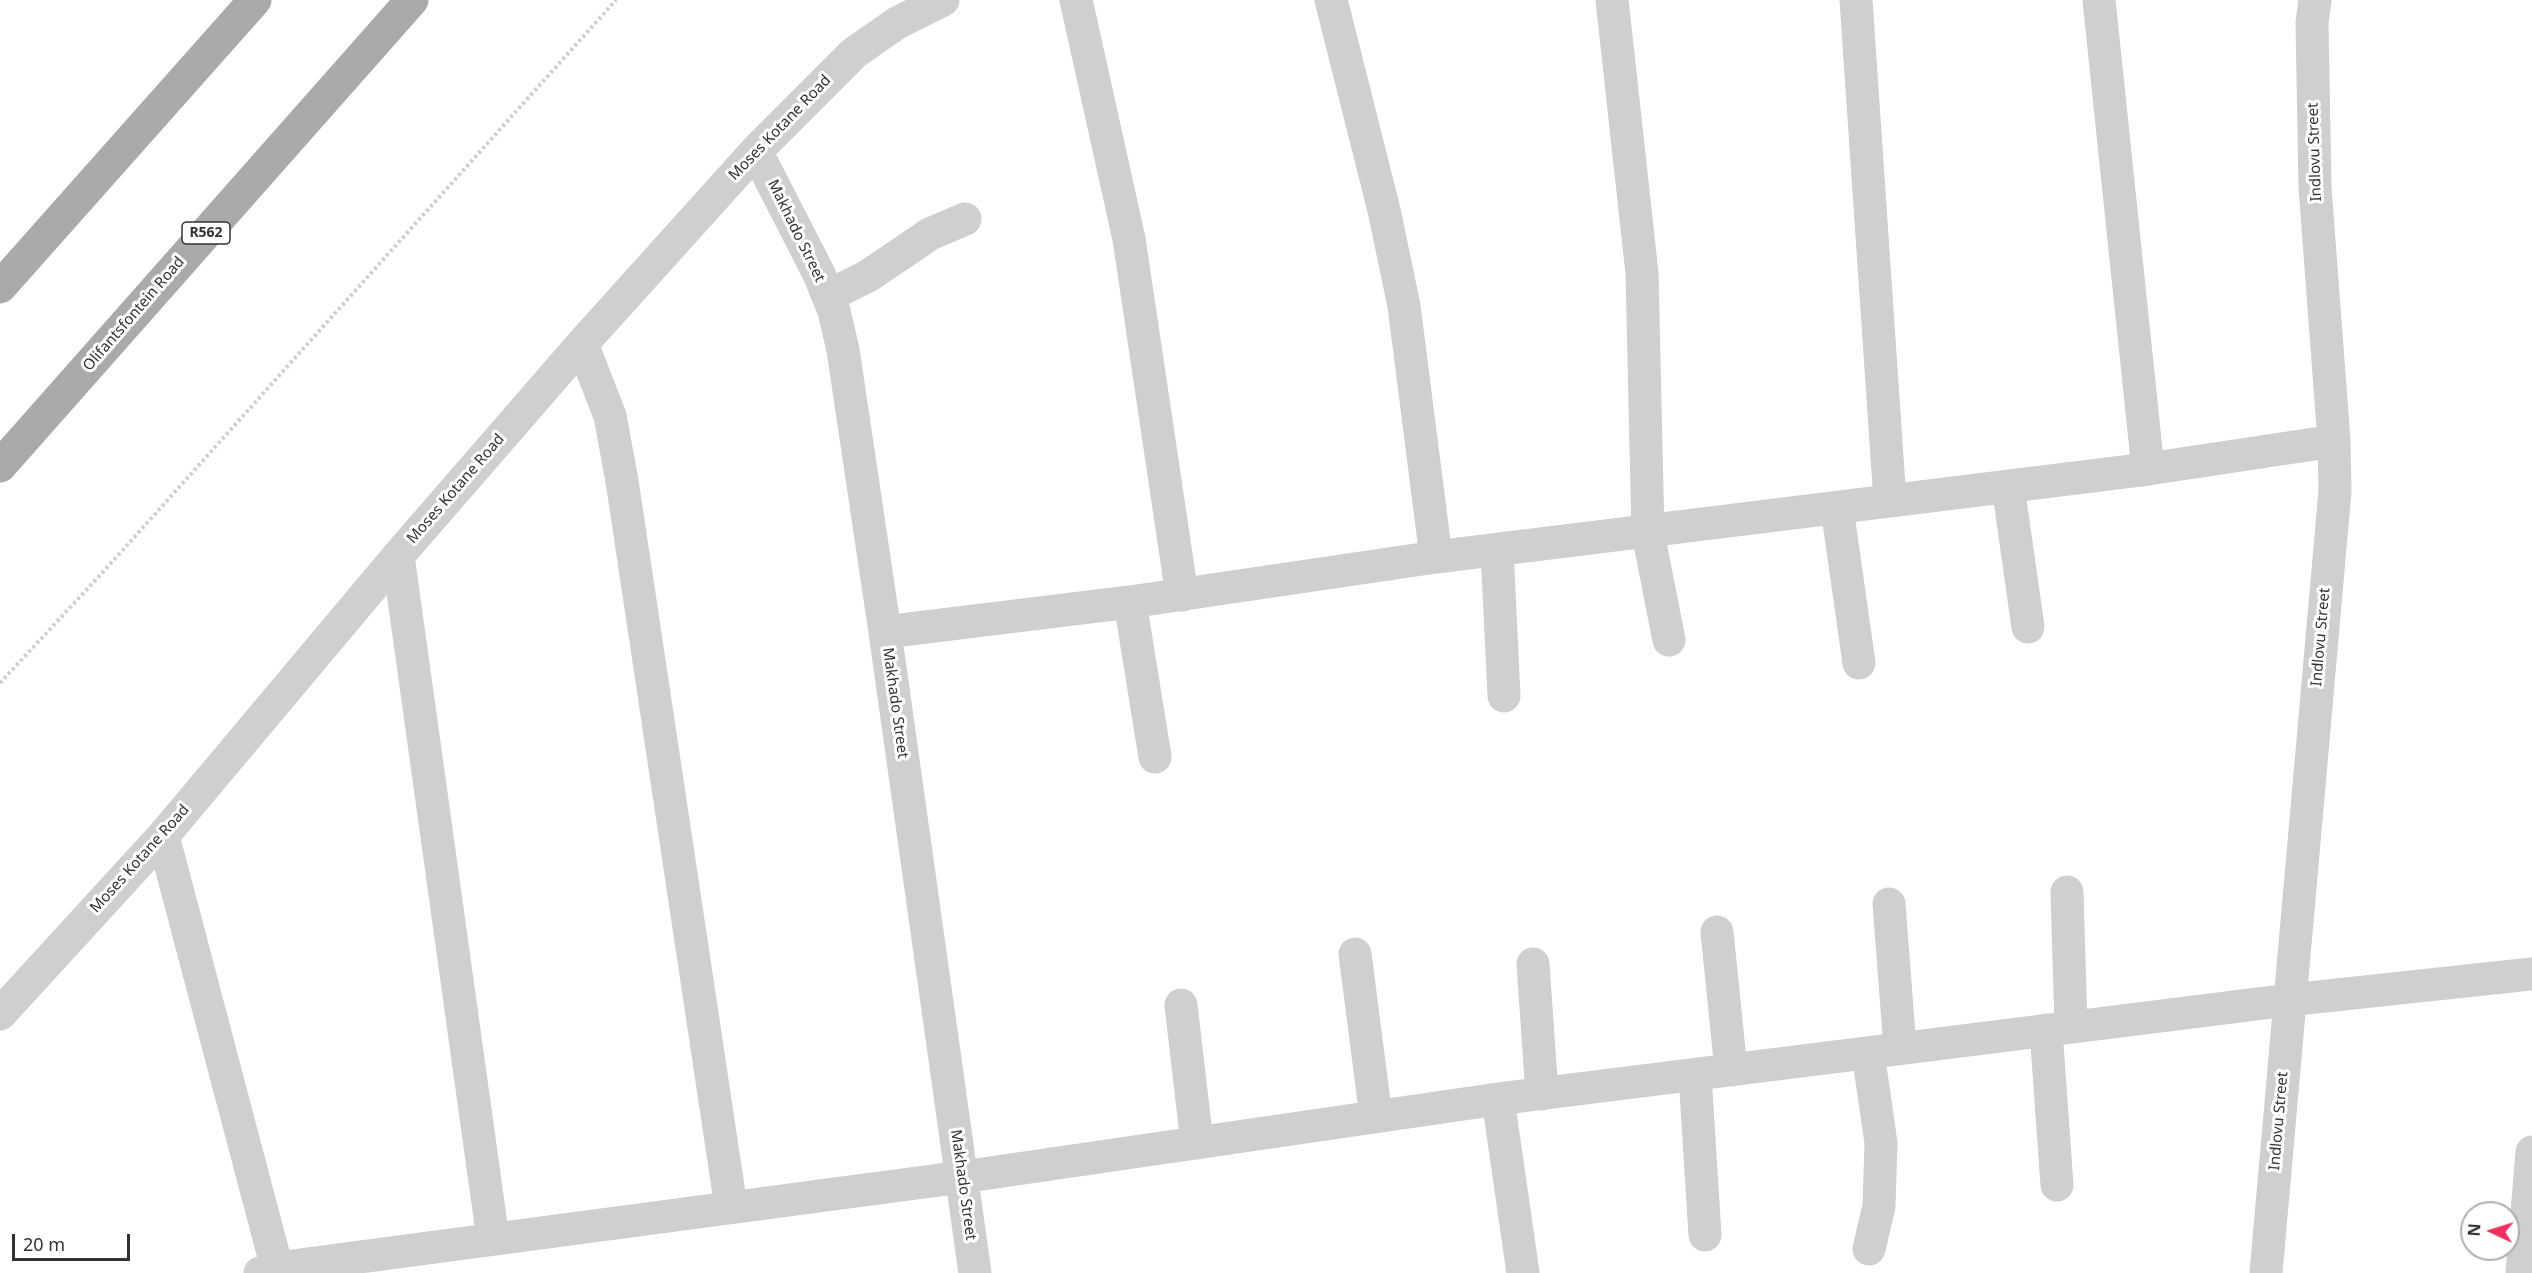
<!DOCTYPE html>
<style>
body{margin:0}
#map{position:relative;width:2532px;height:1273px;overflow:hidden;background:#fff;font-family:"Noto Sans",sans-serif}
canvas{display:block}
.north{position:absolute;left:2460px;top:1201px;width:60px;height:60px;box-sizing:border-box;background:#fff;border:2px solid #adadad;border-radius:50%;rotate:274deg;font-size:16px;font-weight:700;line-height:24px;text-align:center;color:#323232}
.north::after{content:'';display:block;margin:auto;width:21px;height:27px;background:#ed305e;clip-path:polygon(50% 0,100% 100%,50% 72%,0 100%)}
.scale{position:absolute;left:12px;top:1234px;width:118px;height:27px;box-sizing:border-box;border:3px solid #323232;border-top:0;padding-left:8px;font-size:18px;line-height:21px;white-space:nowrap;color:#323232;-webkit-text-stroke:4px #fff;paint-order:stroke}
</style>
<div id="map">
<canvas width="2532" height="1273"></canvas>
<div class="north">N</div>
<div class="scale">20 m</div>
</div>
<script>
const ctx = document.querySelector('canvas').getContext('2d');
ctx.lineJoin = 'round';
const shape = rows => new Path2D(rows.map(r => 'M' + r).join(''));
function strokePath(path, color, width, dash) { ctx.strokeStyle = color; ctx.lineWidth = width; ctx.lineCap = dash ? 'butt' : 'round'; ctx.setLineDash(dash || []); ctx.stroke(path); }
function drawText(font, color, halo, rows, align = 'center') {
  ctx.font = font + ' "Noto Sans",sans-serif'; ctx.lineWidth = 6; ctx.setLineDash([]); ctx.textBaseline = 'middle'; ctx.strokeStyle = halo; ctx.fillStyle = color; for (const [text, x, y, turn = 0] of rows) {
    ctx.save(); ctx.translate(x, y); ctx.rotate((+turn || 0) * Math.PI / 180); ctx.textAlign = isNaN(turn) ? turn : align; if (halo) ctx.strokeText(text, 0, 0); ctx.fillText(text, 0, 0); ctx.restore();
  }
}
strokePath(shape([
 [0,683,103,572,616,0]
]), '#cfcfcf', 4, [3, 3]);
strokePath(shape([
 [1076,0,1129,239,1182,595],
 [1331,0,1384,210,1404,306,1436,557],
 [1612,0,1642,273,1648,533,1669,640],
 [1856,0,1890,501],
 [2099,0,2148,469],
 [756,151,819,274,834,311,843,350,885,632,975,1273],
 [828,296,868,276,930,234,965,219],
 [582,344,610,416,622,481,731,1207],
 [2008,486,2028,627],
 [1837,508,1859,663],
 [1497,550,1504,696],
 [398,556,493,1239],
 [1130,602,1155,757],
 [885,632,1130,602,1436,557,2148,469,2334,441],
 [163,836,277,1268],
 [2067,892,2071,1027],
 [1889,904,1900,1048],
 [1717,932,1731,1070],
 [1355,954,1376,1117],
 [1533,964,1542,1094],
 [1181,1005,1197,1143],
 [0,1014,163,836,398,556,582,344,756,151,854,53,897,23,943,0],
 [2046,1030,2057,1185],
 [1868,1053,1881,1143,1879,1206,1869,1249],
 [1695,1075,1705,1235],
 [1498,1099,1523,1273],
 [260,1273,277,1268,962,1177,1498,1099,2289,1000,2532,974],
 [2266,1273,2335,491,2334,441,2315,187,2312,23,2315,0],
 [2522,1273,2532,1152]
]), '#cfcfcf', 33);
strokePath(shape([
 [0,287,255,0],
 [0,466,412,0]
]), '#aaa', 33);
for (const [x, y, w] of [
 [206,233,48]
]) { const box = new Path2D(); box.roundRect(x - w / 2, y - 11, w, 22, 4.5); ctx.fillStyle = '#fff'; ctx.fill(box); strokePath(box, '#323232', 1.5); }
drawText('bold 14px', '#323232', null, [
 ["R562",206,233]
]);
drawText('15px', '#323232', '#fff', [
 ["Moses Kotane Road",780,128,-46],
 ["Indlovu Street",2315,152,-92],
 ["Makhado Street",796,231,64],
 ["Olifantsfontein Road",134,314,-49],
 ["Moses Kotane Road",456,489,-49],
 ["Indlovu Street",2321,637,-85],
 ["Makhado Street",895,703,82],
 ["Moses Kotane Road",140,859,-48],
 ["Indlovu Street",2279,1121,-85],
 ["Makhado Street",963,1185,82]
]);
</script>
